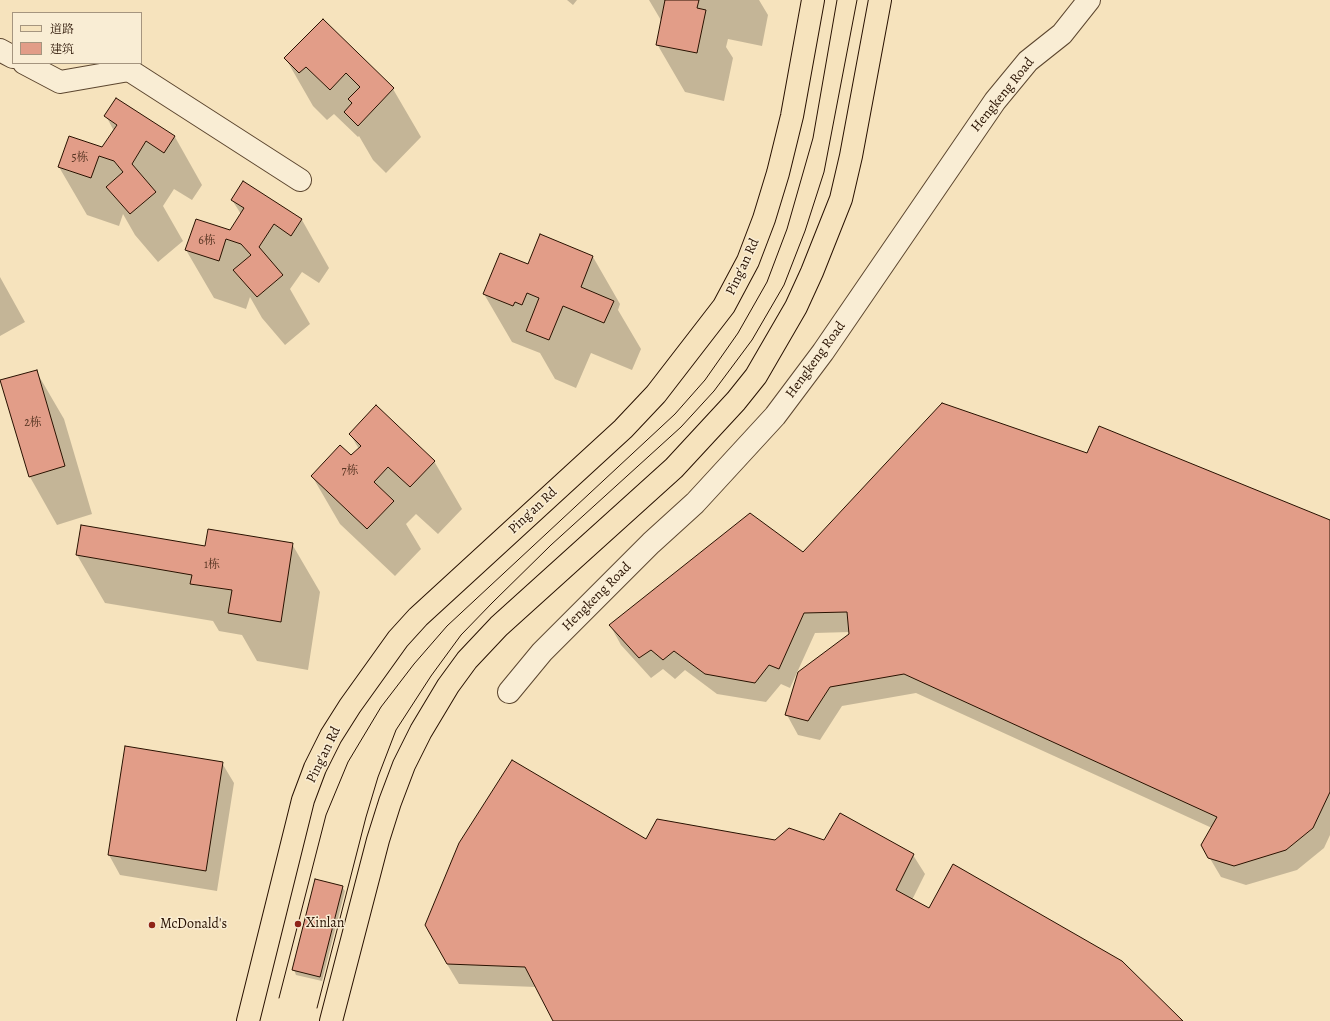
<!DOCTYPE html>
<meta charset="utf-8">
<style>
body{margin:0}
#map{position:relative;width:1330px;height:1021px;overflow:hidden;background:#f6e3bd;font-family:Alegreya,"Noto Serif SC",serif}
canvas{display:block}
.legend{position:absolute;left:12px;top:12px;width:130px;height:52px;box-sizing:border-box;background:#f9edd4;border:1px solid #a5957f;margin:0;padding:5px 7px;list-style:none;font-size:12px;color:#281100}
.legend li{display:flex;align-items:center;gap:8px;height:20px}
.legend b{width:20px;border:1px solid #a5957f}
</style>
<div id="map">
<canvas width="1330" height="1021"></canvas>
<ul class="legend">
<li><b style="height:5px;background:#f6e3bd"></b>道路</li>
<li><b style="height:11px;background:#e29d88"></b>建筑</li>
</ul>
</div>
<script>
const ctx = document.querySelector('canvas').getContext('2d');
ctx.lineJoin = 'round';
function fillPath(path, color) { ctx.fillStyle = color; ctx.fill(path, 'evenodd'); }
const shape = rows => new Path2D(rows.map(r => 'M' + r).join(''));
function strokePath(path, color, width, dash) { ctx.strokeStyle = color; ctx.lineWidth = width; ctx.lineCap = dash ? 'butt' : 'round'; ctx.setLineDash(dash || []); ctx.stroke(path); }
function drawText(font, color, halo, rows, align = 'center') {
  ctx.font = font + ' Alegreya,"Noto Serif SC",serif'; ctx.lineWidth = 3; ctx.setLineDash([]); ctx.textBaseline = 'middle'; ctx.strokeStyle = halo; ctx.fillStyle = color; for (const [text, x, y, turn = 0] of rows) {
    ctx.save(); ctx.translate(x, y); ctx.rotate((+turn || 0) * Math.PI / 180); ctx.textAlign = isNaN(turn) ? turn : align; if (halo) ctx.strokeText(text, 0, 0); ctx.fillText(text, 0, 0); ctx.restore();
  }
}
fillPath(shape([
 [567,0,577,0,573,5],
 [649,0,759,0,768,15,762,46,728,39,726,47,733,58,724,101,685,92,657,44,662,22],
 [323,21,393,89,421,137,386,173,373,160,359,136,358,137,334,114,327,120,313,106,286,59],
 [117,99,175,137,202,185,192,200,174,189,163,206,183,241,158,262,135,235,123,214,119,226,87,215,59,167,103,148,114,131,106,116],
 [243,182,302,220,329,268,319,283,302,272,290,289,310,324,285,345,262,318,250,297,246,309,214,298,186,250,230,231,241,214,232,200],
 [593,257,620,304,618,310,641,349,632,370,591,353,576,388,555,379,540,353,512,342,484,294,528,266],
 [0,277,25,322,0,336],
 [36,371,64,419,92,514,57,525,30,477],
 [350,434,434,461,462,509,438,534,416,514,406,524,421,549,395,576,340,524,312,476,351,457,359,449],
 [1088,454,1330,521,1330,835,1324,848,1297,870,1246,885,1221,877,1202,845,1212,828,916,693,842,706,820,740,798,735,787,715,850,635,850,632,815,633,790,688,781,684,766,702,717,694,685,670,675,679,663,669,651,678,621,645,610,625,804,553],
 [82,526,206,547,292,544,320,592,308,670,257,661,242,635,219,631,213,621,105,603,77,555],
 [126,747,222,763,234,783,217,891,120,875,109,855],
 [646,840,825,841,913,855,925,874,912,900,929,910,1182,1021,554,1021,536,987,459,984,447,964],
 [342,887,345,891,322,981,296,975,294,970]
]), '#0003');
const building = shape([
 [665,0,699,0,697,8,706,10,697,53,656,45,665,0],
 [323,19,394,88,358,126,344,112,352,103,348,99,360,87,346,73,330,90,306,67,299,73,284,58,323,19],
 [116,98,175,136,164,153,146,141,132,164,156,192,130,214,106,187,123,172,114,161,99,156,91,178,58,167,69,136,102,147,117,125,104,116,116,98],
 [243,181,302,219,291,236,274,224,259,247,283,275,257,297,233,270,251,255,241,244,226,239,219,261,185,250,196,219,230,230,244,208,231,200,243,181],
 [540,234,593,256,581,287,614,301,604,323,563,306,549,340,526,331,539,298,527,293,522,305,515,302,513,306,483,294,500,253,528,264,540,234],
 [37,370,65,466,29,477,0,380,37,370],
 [942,403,1087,453,1099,426,1330,520,1330,792,1313,828,1286,850,1234,866,1208,858,1201,845,1217,817,904,674,830,687,808,721,785,715,798,672,849,634,847,612,804,613,779,669,769,665,755,683,705,674,674,651,663,660,651,650,639,658,609,625,750,513,803,552,942,403],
 [376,405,435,461,410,487,388,467,374,482,394,501,367,529,311,476,340,445,351,455,361,446,349,434,376,405],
 [81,525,205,546,208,529,293,543,281,622,228,613,232,590,190,584,192,575,76,555,81,525],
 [125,746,223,762,206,871,108,855,125,746],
 [512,760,646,839,657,819,775,840,789,828,824,840,840,813,914,854,896,890,929,908,953,864,1122,961,1183,1021,553,1021,525,967,447,964,425,925,459,843,512,760],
 [315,879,343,886,320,977,292,970,315,879]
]);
fillPath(building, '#e29d88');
strokePath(building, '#281100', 1);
const minor = shape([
 [0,50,13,57],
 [24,63,60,82,129,70,300,180],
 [509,692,542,652,651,543,695,503,775,416,823,352,995,101,1028,61,1062,34,1089,0]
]);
const major = shape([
 [248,1021,303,800,315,768,331,736,350,706,398,639,418,617,623,429,656,394,724,306,748,261,764,219,778,173,792,116,813,0],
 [331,1021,378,840,390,802,404,765,421,731,448,686,467,660,499,626,674,468,736,401,756,376,796,307,812,272,841,199,851,156,880,0]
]);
strokePath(minor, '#5c462f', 24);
strokePath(major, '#281100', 24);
strokePath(minor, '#f9edd4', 22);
strokePath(major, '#f6e3bd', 22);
strokePath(shape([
 [279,998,326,815,348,762,381,707,414,664,447,626,675,414,705,380,738,333,767,282,787,229,813,138,837,0],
 [317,1008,366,817,378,777,396,730,431,676,461,635,492,603,551,545,681,427,714,391,752,340,784,285,805,231,824,172,857,0]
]), '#281100', 1);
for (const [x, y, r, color] of [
 [298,924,4,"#8f2418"],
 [152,925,4,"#8f2418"]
]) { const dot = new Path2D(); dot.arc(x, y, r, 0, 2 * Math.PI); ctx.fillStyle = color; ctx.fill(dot); strokePath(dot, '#f9edd4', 1.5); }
drawText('12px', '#563422', null, [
 ["5栋",80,158],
 ["6栋",207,241],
 ["2栋",33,423],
 ["7栋",350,471],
 ["1栋",212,565]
]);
drawText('14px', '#281100', '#f9edd4', [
 ["Hengkeng Road",1003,95,-51],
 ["Ping'an Rd",743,267,-65],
 ["Hengkeng Road",816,360,-54],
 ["Ping'an Rd",533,511,-43],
 ["Hengkeng Road",597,597,-45],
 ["Ping'an Rd",324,755,-64]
]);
drawText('14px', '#281100', '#f9edd4', [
 ["Xinlan",306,924],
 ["McDonald's",160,925]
], 'left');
</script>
